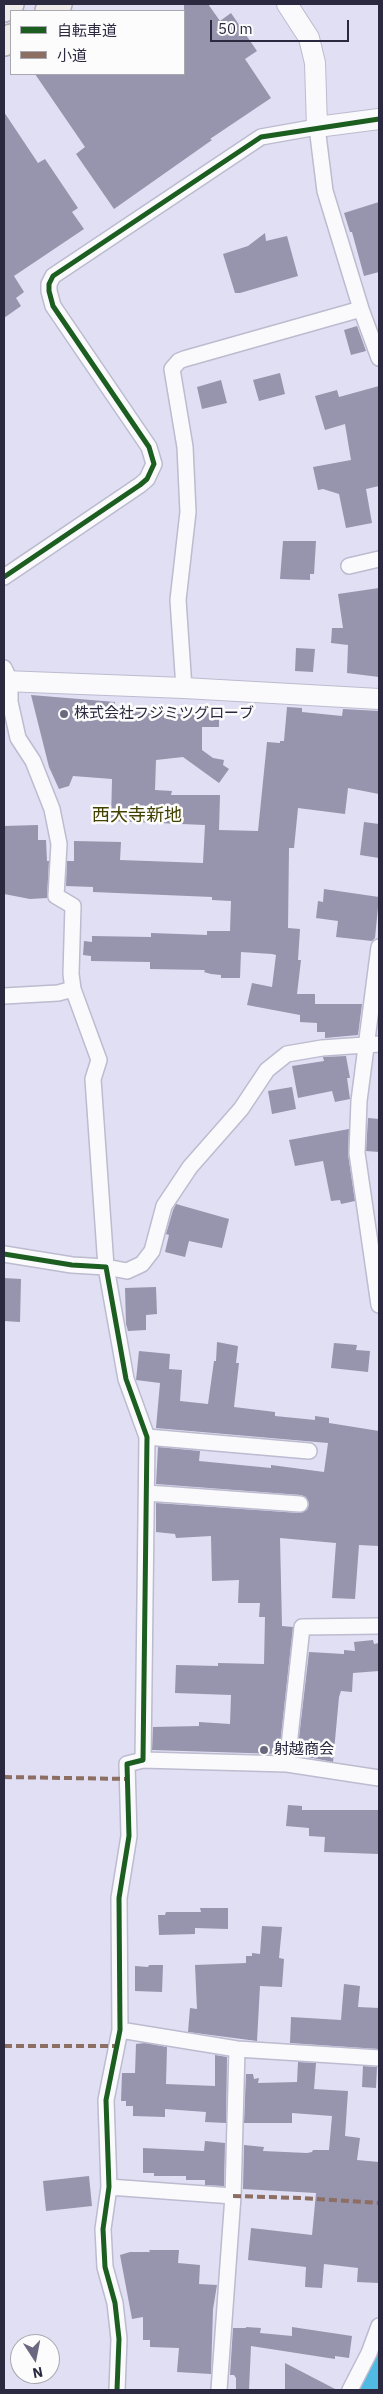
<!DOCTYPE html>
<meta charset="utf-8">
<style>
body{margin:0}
#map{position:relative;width:383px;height:2394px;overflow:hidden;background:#e0dff3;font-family:"IBM Plex Sans","Noto Sans JP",sans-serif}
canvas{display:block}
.frame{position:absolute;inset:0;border:5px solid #2b2940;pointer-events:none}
.legend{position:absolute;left:10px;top:10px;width:175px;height:65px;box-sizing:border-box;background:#fcfcfc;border:1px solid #a8a8b1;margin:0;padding:6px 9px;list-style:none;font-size:15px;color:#2b2940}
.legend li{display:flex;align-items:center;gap:10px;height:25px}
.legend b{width:25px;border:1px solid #a8a8b1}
.north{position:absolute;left:10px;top:2334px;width:50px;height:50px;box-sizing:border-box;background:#fcfcfc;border:1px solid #a8a8b1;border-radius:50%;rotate:169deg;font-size:14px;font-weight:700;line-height:20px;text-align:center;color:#2b2940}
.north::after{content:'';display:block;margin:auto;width:18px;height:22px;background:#6a697f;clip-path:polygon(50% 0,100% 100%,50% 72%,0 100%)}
.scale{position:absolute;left:210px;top:20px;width:139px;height:22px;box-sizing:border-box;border:2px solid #2b2940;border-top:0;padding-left:6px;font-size:15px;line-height:18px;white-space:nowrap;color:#2b2940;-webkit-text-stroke:4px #fcfcfc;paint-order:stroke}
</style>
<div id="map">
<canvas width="383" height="2394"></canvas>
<div class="frame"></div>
<ul class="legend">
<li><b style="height:6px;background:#1b5e20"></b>自転車道</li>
<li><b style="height:6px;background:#8d6e63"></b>小道</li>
</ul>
<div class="north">N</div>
<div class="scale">50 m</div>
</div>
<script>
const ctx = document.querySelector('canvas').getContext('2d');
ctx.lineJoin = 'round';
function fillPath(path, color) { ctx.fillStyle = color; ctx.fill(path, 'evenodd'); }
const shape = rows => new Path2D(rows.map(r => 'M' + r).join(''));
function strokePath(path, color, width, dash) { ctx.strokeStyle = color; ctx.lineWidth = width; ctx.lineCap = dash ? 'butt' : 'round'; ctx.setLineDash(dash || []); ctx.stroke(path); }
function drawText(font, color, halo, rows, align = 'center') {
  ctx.font = font + ' "IBM Plex Sans","Noto Sans JP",sans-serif'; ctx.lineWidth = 5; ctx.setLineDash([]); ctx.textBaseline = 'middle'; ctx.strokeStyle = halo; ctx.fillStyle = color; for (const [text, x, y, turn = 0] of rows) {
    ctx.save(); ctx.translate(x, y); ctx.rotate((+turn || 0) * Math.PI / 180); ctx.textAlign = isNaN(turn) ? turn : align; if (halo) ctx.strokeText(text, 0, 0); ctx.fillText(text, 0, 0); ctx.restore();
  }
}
fillPath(shape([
 [379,2348,379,2390,357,2390,362,2383]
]), '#50bae2');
fillPath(shape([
 [184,4,208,4,220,21,231,13,257,51,245,59,271,98,210,139,212,140,114,209,76,154,85,147,35,74,184,74],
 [4,112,38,163,45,159,78,208,72,212,84,229,14,276,24,292,16,298,21,306,4,318],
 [379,202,379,272,364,276,352,232,350,232,344,213],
 [265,233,266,241,287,236,298,276,240,293,235,293,223,254,248,246],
 [357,326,366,351,351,355,344,330],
 [280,373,285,394,259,401,253,380],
 [221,380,227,403,202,409,197,387],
 [379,386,379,486,366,489,372,523,346,528,339,494,323,489,318,490,313,467,351,460,345,424,325,430,315,396,337,390,339,397],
 [283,541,316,541,314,574,310,574,310,580,280,579],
 [379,588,379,677,347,673,348,645,331,643,332,628,343,628,338,594],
 [296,648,315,649,313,672,295,671],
 [31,695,115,702,114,710,178,714,219,713,219,727,202,727,202,750,213,758,224,760,223,765,229,769,219,783,183,757,156,760,155,790,172,791,171,795,220,795,219,830,258,831,267,742,280,743,280,741,284,741,287,707,302,708,302,712,342,716,343,709,379,711,379,794,348,788,345,814,298,808,294,848,289,848,288,928,300,929,298,960,301,960,297,994,315,994,315,1004,362,1004,358,1035,325,1038,325,1032,317,1032,317,1023,300,1022,300,1015,247,1005,252,983,272,987,276,955,272,954,241,952,240,978,221,978,221,975,211,974,204,972,205,970,150,969,150,962,91,961,91,956,83,955,84,941,92,942,92,936,151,937,151,933,207,935,207,931,230,931,231,901,212,900,212,897,93,892,93,887,66,886,67,861,74,861,74,841,121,842,120,860,203,863,205,825,111,821,112,779,73,776,69,786,59,789,49,767],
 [364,822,379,824,379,858,360,855],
 [38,825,38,840,46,840,47,861,49,861,47,898,30,899,4,894,4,826],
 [324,889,379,897,375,938,372,941,336,937,338,921,316,918,318,901,323,902],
 [346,1056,350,1078,347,1078,350,1099,335,1102,332,1091,298,1098,292,1066,324,1061,323,1057],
 [292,1087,296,1109,272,1114,268,1091],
 [368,1118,379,1119,379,1152,366,1151],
 [349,1129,348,1154,355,1201,341,1204,340,1200,331,1201,323,1161,295,1166,289,1140],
 [176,1204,229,1219,222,1248,189,1241,185,1257,165,1252,169,1235,166,1234,173,1210],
 [4,1278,21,1279,20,1322,4,1321],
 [156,1287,157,1314,146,1315,146,1330,128,1331,126,1324,125,1288],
 [217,1342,238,1346,236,1363,239,1363,234,1407,275,1412,275,1416,315,1420,315,1416,329,1418,329,1423,379,1431,379,1546,359,1545,355,1599,332,1598,336,1543,280,1538,282,1626,293,1627,279,1754,152,1750,153,1727,199,1726,199,1722,230,1724,231,1695,175,1693,176,1665,218,1666,218,1663,264,1664,265,1617,259,1617,260,1603,238,1603,239,1580,212,1581,211,1536,176,1538,175,1534,156,1532,156,1503,299,1513,307,1510,309,1504,306,1497,301,1495,156,1484,158,1447,200,1451,199,1461,271,1468,271,1465,324,1472,328,1443,156,1428,160,1383,136,1380,139,1351,170,1354,169,1369,182,1370,180,1401,208,1404,214,1361,216,1361],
 [334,1343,357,1345,356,1350,370,1351,368,1372,331,1368],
 [373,1640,374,1644,379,1643,379,1671,353,1673,352,1692,341,1691,339,1697,333,1762,297,1755,309,1652,344,1654,344,1650,355,1651,354,1642],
 [288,1805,302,1806,302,1810,379,1810,379,1854,324,1852,325,1837,309,1836,309,1828,286,1826],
 [200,1908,228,1908,228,1929,195,1928,195,1934,159,1935,158,1915,165,1915,166,1912,201,1912],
 [262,1926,282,1927,279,1958,284,1959,282,1987,260,1986,257,2041,188,2032,190,2008,197,2009,195,1965,246,1963,246,1956,252,1956,252,1953,260,1954],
 [149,1965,163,1965,162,1992,135,1991,135,1966,148,1967],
 [344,1984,360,1986,358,2007,379,2008,378,2049,290,2043,291,2017,341,2020],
 [145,2043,167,2047,166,2084,215,2086,215,2055,227,2057,226,2123,205,2122,206,2112,165,2109,165,2117,133,2116,133,2106,126,2106,126,2101,121,2101,122,2073,135,2073,136,2044],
 [298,2062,316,2063,314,2089,348,2091,345,2136,360,2138,357,2160,379,2162,379,2283,357,2282,358,2268,324,2264,322,2288,305,2287,306,2267,248,2260,251,2228,312,2235,316,2193,243,2189,244,2145,264,2147,263,2151,307,2153,312,2152,313,2150,329,2150,332,2116,292,2113,292,2123,244,2123,246,2074,253,2074,254,2079,259,2078,258,2083,297,2082],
 [363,2066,377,2067,376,2088,362,2087],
 [205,2141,225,2143,224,2186,205,2185,205,2180,186,2180,186,2176,154,2176,154,2173,143,2173,143,2148,204,2151],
 [89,2176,92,2206,46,2211,43,2181],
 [149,2250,179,2250,178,2263,200,2265,199,2284,217,2285,213,2309,211,2374,177,2372,179,2348,150,2347,150,2340,143,2340,143,2317,132,2319,120,2255,130,2252,150,2252],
 [246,2327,261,2328,260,2333,292,2336,292,2327,352,2336,349,2358,335,2356,335,2359,251,2346,249,2390,236,2390,236,2378,234,2375,230,2375,233,2328,246,2328],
 [285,2363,337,2390,285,2390]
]), '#9794ad');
const minor = shape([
 [349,566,379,559],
 [4,577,140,485,147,479,154,464,149,447,53,306,49,291,49,284,53,276,261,137,317,127,325,191,361,309,379,358],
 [4,668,10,681,10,702,18,738,33,761,52,809,59,844,56,896,73,906,71,974,73,989,58,993,4,996],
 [184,688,178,600,188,512,185,447,172,369,179,361,184,359,361,309],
 [379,947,359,1101,357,1153,379,1305],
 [73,989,99,1060,93,1079,106,1267,127,1271,142,1264,152,1251,164,1206,190,1167,241,1109,267,1070,287,1054,322,1048,379,1044],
 [4,1254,72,1265,106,1267,126,1379,147,1437,143,1760,127,1764,129,1836,119,1898,120,2030,106,2100,109,2187,103,2229,105,2267,115,2303,119,2339,117,2390],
 [147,1437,309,1451],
 [147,1493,300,1504],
 [143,1760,287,1764,379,1778],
 [287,1764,302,1627,379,1626],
 [120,2030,237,2049,379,2058],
 [109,2187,233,2196],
 [219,2390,233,2196,237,2049],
 [350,2390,369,2353,379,2326]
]);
const tertiary = shape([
 [287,4,309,38,315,63,317,127,379,119],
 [4,681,184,688,379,699]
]);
const primary = shape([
 [4,9,11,4],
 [48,11,59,4],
 [4,43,11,37]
]);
strokePath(minor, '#bcbbcf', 18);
strokePath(tertiary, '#bcbbcf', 22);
strokePath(primary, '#b7adb3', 28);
strokePath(minor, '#fafafd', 15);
strokePath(tertiary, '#fafafd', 20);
strokePath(primary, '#efeaea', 25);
strokePath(shape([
 [4,1777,128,1779],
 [4,2046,116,2046],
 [233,2196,301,2198,379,2203]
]), '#8d6e63', 4, [8, 4]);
strokePath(shape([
 [4,577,140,485,147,479,154,464,149,447,53,306,49,291,49,284,53,276,261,137,379,119],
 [4,1254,72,1265,106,1267,126,1379,147,1437,143,1760,127,1764,129,1836,119,1898,120,2030,106,2100,109,2187,103,2229,105,2267,115,2303,119,2339,117,2390]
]), '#1b5e20', 5);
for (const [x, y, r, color] of [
 [64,714,5,"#6a697f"],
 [264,1750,5,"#6a697f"]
]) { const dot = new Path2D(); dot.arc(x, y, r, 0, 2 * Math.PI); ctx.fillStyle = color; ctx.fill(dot); strokePath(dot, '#fcfcfc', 2); }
drawText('15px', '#2b2940', '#fcfcfc', [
 ["株式会社フジミツグローブ",74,714],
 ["射越商会",274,1750]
], 'left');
drawText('18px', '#434100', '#fcfcfc', [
 ["西大寺新地",137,816]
]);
</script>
